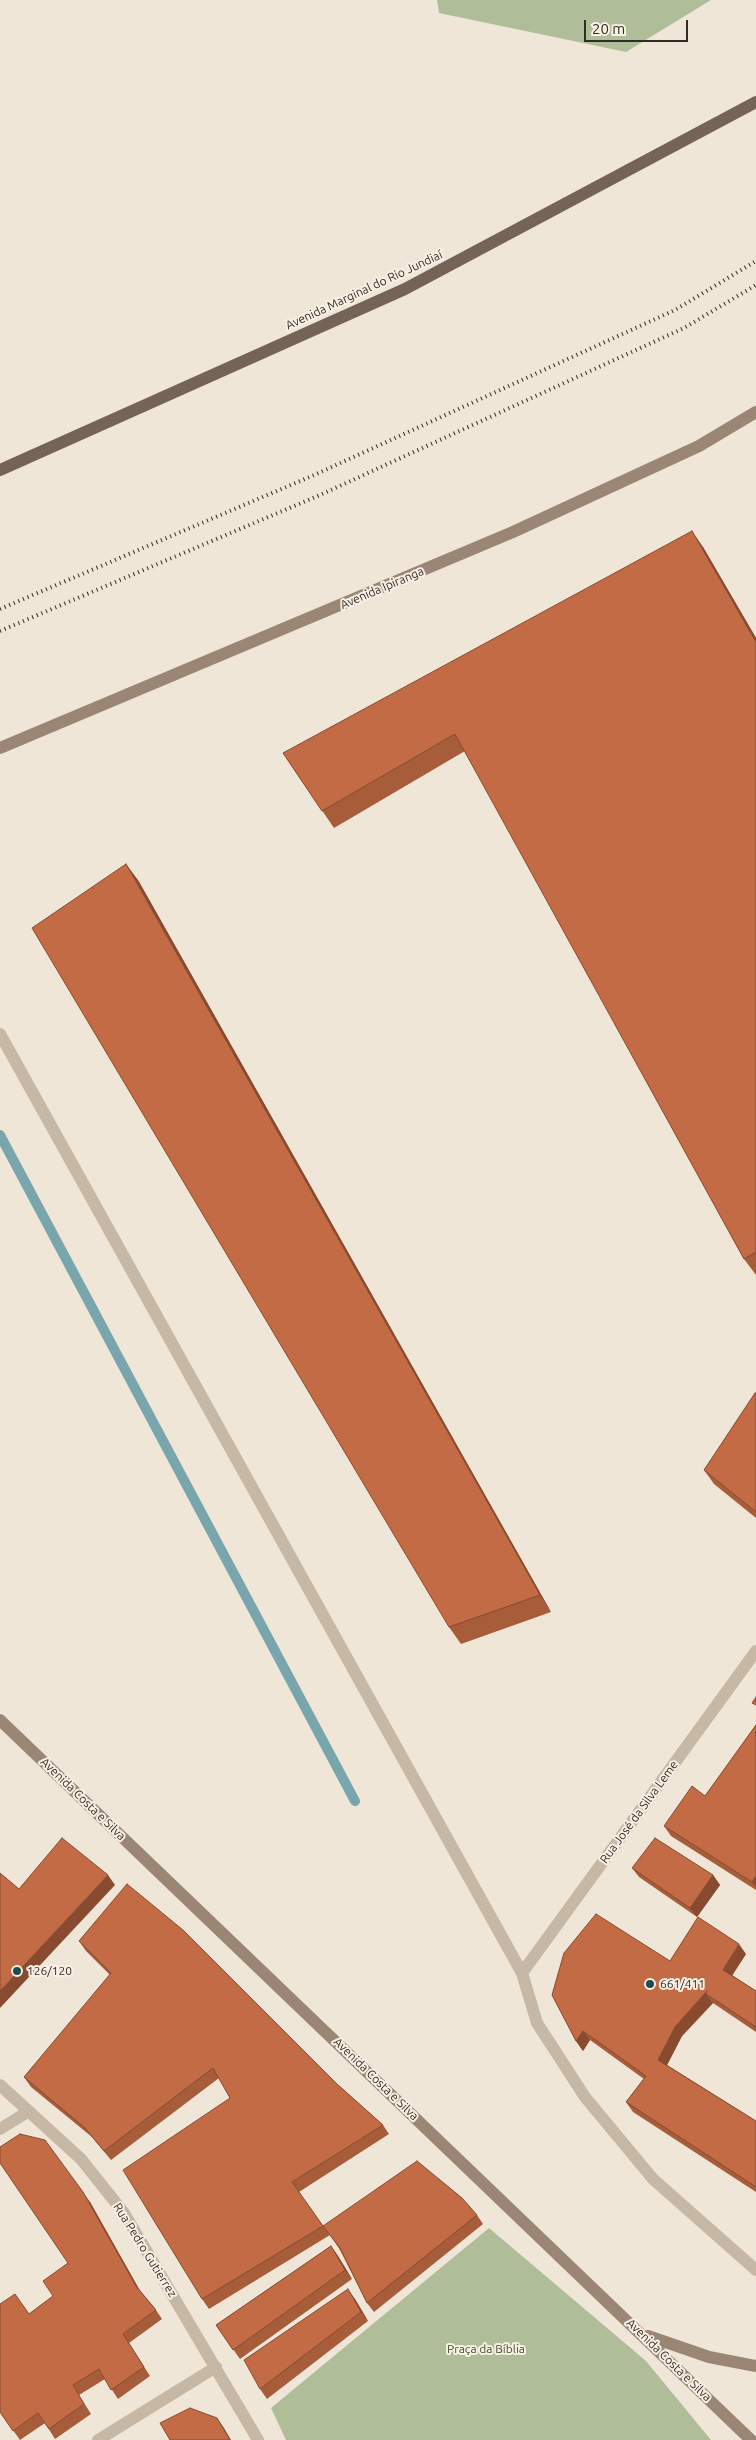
<!DOCTYPE html>
<meta charset="utf-8">
<style>
body{margin:0}
#map{position:relative;width:756px;height:2440px;overflow:hidden;background:#f0e6d8;font-family:Ubuntu,sans-serif}
canvas{display:block}
.scale{position:absolute;left:584px;top:20px;width:104px;height:22px;box-sizing:border-box;border:2px solid #332b26;border-top:0;padding-left:6px;font-size:15px;line-height:18px;white-space:nowrap;color:#332b26;-webkit-text-stroke:4px #f8f0e4;paint-order:stroke}
</style>
<div id="map">
<canvas width="756" height="2440"></canvas>
<div class="scale">20 m</div>
</div>
<script>
const ctx = document.querySelector('canvas').getContext('2d');
ctx.lineJoin = 'round';
function fillPath(path, color) { ctx.fillStyle = color; ctx.fill(path, 'evenodd'); }
const shape = rows => new Path2D(rows.map(r => 'M' + r).join(''));
function strokePath(path, color, width, dash) { ctx.strokeStyle = color; ctx.lineWidth = width; ctx.lineCap = dash ? 'butt' : 'round'; ctx.setLineDash(dash || []); ctx.stroke(path); }
function drawText(font, color, halo, rows, align = 'center') {
  ctx.font = font + ' Ubuntu,sans-serif'; ctx.lineWidth = 4; ctx.setLineDash([]); ctx.textBaseline = 'middle'; ctx.strokeStyle = halo; ctx.fillStyle = color; for (const [text, x, y, turn = 0] of rows) {
    ctx.save(); ctx.translate(x, y); ctx.rotate((+turn || 0) * Math.PI / 180); ctx.textAlign = isNaN(turn) ? turn : align; if (halo) ctx.strokeText(text, 0, 0); ctx.fillText(text, 0, 0); ctx.restore();
  }
}
fillPath(shape([
 [437,0,711,0,626,52,439,13],
 [489,2228,646,2361,711,2440,286,2440,271,2408]
]), '#afbe99');
strokePath(shape([
 [0,1135,355,1801]
]), '#78a6ac', 10);
strokePath(shape([
 [0,1034,522,1973,537,2023,585,2097,653,2179,756,2270],
 [522,1973,756,1651],
 [0,2085,81,2159,124,2213,258,2440],
 [0,2129,29,2111],
 [98,2440,216,2367]
]), '#c7b7a5', 12);
strokePath(shape([
 [0,748,513,532,699,446,756,412],
 [0,1720,751,2440],
 [648,2336,709,2357,756,2366]
]), '#9b8676', 12);
strokePath(shape([
 [0,470,405,289,756,102]
]), '#756357', 12);
strokePath(shape([
 [0,609,312,476,675,310,756,261],
 [0,631,320,495,684,328,756,285]
]), '#332b26', 4, [1, 4]);
fillPath(shape([
 [703,547,756,638,756,1275,744,1259,465,751,334,828,283,753],
 [138,880,551,1612,461,1644,449,1627],
 [756,1393,756,1518,714,1484,704,1470],
 [756,1725,756,1890,671,1836,664,1826,705,1796],
 [632,1868,713,1875,720,1885,697,1917,639,1877],
 [79,1941,337,2084,383,2125,389,2134,299,2192,323,2226,477,2215,483,2224,374,2312,367,2303,340,2250,330,2235,209,2309,202,2299,230,2098,219,2078,111,2160,92,2137,31,2087,24,2077,110,1975,86,1951],
 [746,1954,732,1975,756,1991,756,2032,713,2003,682,2036,667,2065,756,2121,756,2192,633,2112,626,2102,644,2079,590,2040,583,2051,576,2041,552,1995,670,1961],
 [90,2202,140,2291,156,2310,162,2319,129,2343,150,2376,118,2399,105,2379,79,2395,91,2414,55,2439,45,2423,20,2440,0,2412,29,2314,53,2296,68,2263],
 [331,2246,338,2256,352,2279,240,2359,216,2325],
 [355,2299,368,2321,267,2399,260,2389]
]), '#a75c3a');
fillPath(shape([
 [692,531,703,547,756,638,756,642],
 [126,864,138,880,551,1612,540,1595],
 [108,1875,115,1885,0,2008,0,1991],
 [713,1875,720,1885,697,1917,690,1908],
 [756,1876,756,1887,752,1882],
 [739,1944,746,1954,730,1979,723,1970],
 [707,1991,706,1994,713,2003,682,2036,665,2069,658,2060,675,2027],
 [583,2031,590,2040,583,2051,576,2041],
 [83,2192,90,2202,143,2296,136,2286],
 [331,2246,338,2256,352,2279,345,2270],
 [348,2289,355,2299,368,2321,361,2312],
 [217,2418,224,2428,231,2440,230,2440]
]), '#884b30');
const building = shape([
 [692,531,756,642,756,1252,744,1259,455,734,322,811,283,753,692,531],
 [126,864,540,1595,449,1627,32,928,126,864],
 [755,1393,756,1393,756,1512,704,1470,755,1393],
 [756,1697,756,1705,752,1703,756,1697],
 [756,1725,756,1876,752,1882,664,1826,692,1786,705,1796,756,1725],
 [62,1838,108,1875,0,1991,0,1873,19,1889,62,1838],
 [655,1838,713,1875,690,1908,632,1868,655,1838],
 [127,1884,183,1930,337,2084,383,2125,292,2182,323,2226,202,2299,123,2170,230,2098,213,2068,104,2151,85,2128,24,2077,111,1973,79,1941,127,1884],
 [596,1914,670,1961,698,1917,739,1944,723,1970,756,1991,756,2027,706,1994,707,1991,675,2027,658,2060,756,2121,756,2187,626,2102,646,2076,583,2031,576,2041,552,1995,564,1953,596,1914],
 [20,2134,45,2140,83,2192,136,2286,156,2310,123,2334,144,2367,111,2390,99,2369,73,2385,84,2404,49,2429,38,2413,13,2431,0,2412,0,2304,15,2294,29,2314,53,2296,43,2281,68,2263,0,2163,0,2147,20,2134],
 [417,2161,462,2198,477,2215,367,2303,340,2248,323,2226,417,2161],
 [331,2246,345,2270,233,2350,216,2325,331,2246],
 [348,2289,361,2312,260,2389,244,2360,348,2289],
 [190,2408,217,2418,230,2440,170,2440,160,2423,190,2408]
]);
fillPath(building, '#c26b44');
strokePath(building, '#884b30', 1);
for (const [x, y, r, color] of [
 [17,1971,5,"#1d4c53"],
 [650,1984,5,"#1d4c53"]
]) { const dot = new Path2D(); dot.arc(x, y, r, 0, 2 * Math.PI); ctx.fillStyle = color; ctx.fill(dot); strokePath(dot, '#f8f0e4', 2); }
drawText('12px', '#332b26', '#f8f0e4', [
 ["Avenida Marginal do Rio Jundiaí",364,290,-25],
 ["Avenida Ipiranga",382,588,-23],
 ["Avenida Costa e Silva",83,1799,44],
 ["Rua José da Silva Leme",639,1812,-54],
 ["Avenida Costa e Silva",376,2079,44],
 ["Rua Pedro Gutierrez",145,2250,58],
 ["Avenida Costa e Silva",669,2360,44]
]);
drawText('12px', '#332b26', '#f8f0e4', [
 ["126/120",27,1971],
 ["661/411",660,1984]
], 'left');
drawText('12px', '#40512a', '#f8f0e4', [
 ["Praça da Bíblia",486,2349]
]);
</script>
